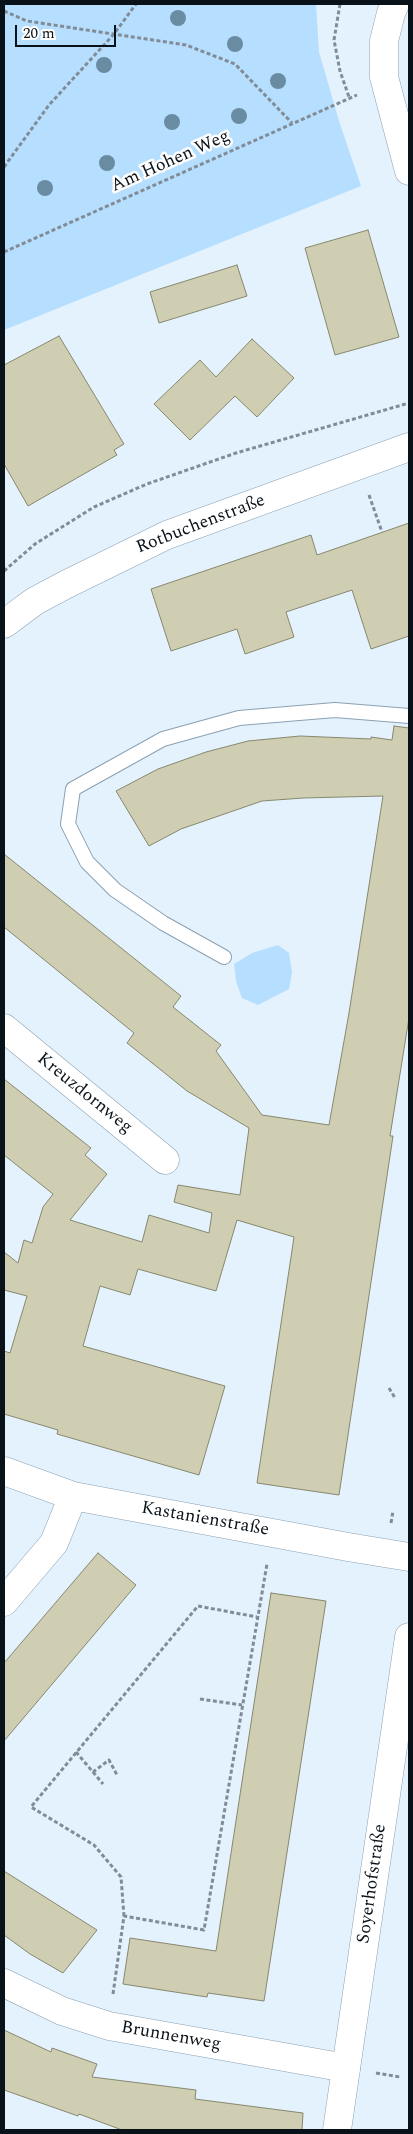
<!DOCTYPE html>
<meta charset="utf-8">
<style>
body{margin:0}
#map{position:relative;width:413px;height:2134px;overflow:hidden;background:#e3f2fd;font-family:Spectral,serif}
canvas{display:block}
.frame{position:absolute;inset:0;border:5px solid #0a1219;pointer-events:none}
.scale{position:absolute;left:15px;top:25px;width:101px;height:22px;box-sizing:border-box;border:2px solid #0a1219;border-top:0;padding-left:6px;font-size:15px;line-height:18px;white-space:nowrap;color:#0a1219;-webkit-text-stroke:4px #fff;paint-order:stroke}
</style>
<div id="map">
<canvas width="413" height="2134"></canvas>
<div class="frame"></div>
<div class="scale">20 m</div>
</div>
<script>
const ctx = document.querySelector('canvas').getContext('2d');
ctx.lineJoin = 'round';
function fillPath(path, color) { ctx.fillStyle = color; ctx.fill(path, 'evenodd'); }
const shape = rows => new Path2D(rows.map(r => 'M' + r).join(''));
function strokePath(path, color, width, dash) { ctx.strokeStyle = color; ctx.lineWidth = width; ctx.lineCap = dash ? 'butt' : 'round'; ctx.setLineDash(dash || []); ctx.stroke(path); }
function drawText(font, color, halo, rows, align = 'center') {
  ctx.font = font + ' Spectral,serif'; ctx.lineWidth = 5; ctx.setLineDash([]); ctx.textBaseline = 'middle'; ctx.strokeStyle = halo; ctx.fillStyle = color; for (const [text, x, y, turn = 0] of rows) {
    ctx.save(); ctx.translate(x, y); ctx.rotate((+turn || 0) * Math.PI / 180); ctx.textAlign = isNaN(turn) ? turn : align; if (halo) ctx.strokeText(text, 0, 0); ctx.fillText(text, 0, 0); ctx.restore();
  }
}
fillPath(shape([
 [4,4,316,4,319,52,339,121,361,186,4,330],
 [278,945,289,953,292,972,289,989,258,1005,242,998,236,981,234,964,252,953]
]), '#b6defe');
const building = shape([
 [368,230,399,337,335,355,305,248,368,230],
 [237,265,247,296,159,323,150,292,237,265],
 [59,336,124,444,114,450,117,455,28,506,4,464,4,365,59,336],
 [252,339,294,378,257,417,235,396,190,440,154,404,200,360,216,377,252,339],
 [409,523,409,636,371,649,352,590,286,612,294,637,245,654,237,629,171,651,151,589,311,535,317,555,409,523],
 [394,726,409,728,409,1018,390,1136,393,1136,339,1495,257,1483,294,1237,237,1220,216,1291,138,1269,130,1295,100,1286,83,1346,225,1386,199,1475,57,1434,58,1430,4,1414,4,1351,10,1353,27,1296,4,1290,4,1252,18,1263,24,1240,32,1243,43,1207,53,1194,4,1155,4,1079,91,1148,85,1155,107,1174,70,1220,142,1242,149,1215,209,1233,212,1213,174,1202,178,1185,240,1195,249,1128,187,1091,156,1066,127,1043,134,1033,4,927,4,854,181,996,173,1007,221,1045,216,1051,262,1115,329,1125,349,1013,383,796,303,798,262,801,181,829,149,846,116,791,158,769,206,752,248,741,300,736,371,739,371,737,392,740,394,726],
 [98,1553,136,1585,4,1741,4,1663,98,1553],
 [271,1593,326,1601,264,2001,208,1993,207,1997,123,1984,130,1938,216,1951,271,1593],
 [4,1871,97,1930,63,1973,30,1954,4,1935,4,1871],
 [4,2030,51,2052,52,2048,97,2064,92,2077,196,2090,195,2099,303,2113,302,2130,122,2130,79,2114,78,2116,4,2090,4,2030]
]);
fillPath(building, '#cfceb3');
strokePath(building, '#87876d', 1);
const lane = shape([
 [224,957,163,923,115,890,87,862,68,824,73,789,163,739,239,718,335,710,409,716]
]);
const street = shape([
 [4,624,35,601,67,584,167,535,409,447],
 [4,1028,165,1160],
 [4,1471,73,1496,348,1547,409,1557],
 [4,1602,54,1543,73,1496],
 [4,1983,62,2011,109,2026,346,2068]
]);
const secondary = shape([
 [395,4,391,13,384,41,384,77,409,171],
 [337,2130,409,1637]
]);
strokePath(lane, '#8ba1b3', 16);
strokePath(street, '#8ba1b3', 29);
strokePath(secondary, '#8ba1b3', 29);
strokePath(shape([
 [340,4,334,40,340,71,349,97],
 [4,11,27,21,186,45,235,64,292,123],
 [4,167,49,105,114,34,136,4],
 [4,252,357,95],
 [369,495,382,532],
 [4,571,35,544,94,507,147,484,236,453,409,403],
 [389,1388,395,1398],
 [391,1523,393,1511],
 [200,1699,242,1705],
 [76,1752,93,1772,109,1760,117,1775],
 [93,1772,103,1784],
 [124,1916,121,1877,94,1845,31,1807,198,1606,257,1617],
 [113,1994,124,1916,204,1930,267,1564],
 [376,2073,400,2077]
]), '#818c96', 3, [4, 2.5]);
strokePath(lane, '#fff', 14);
strokePath(street, '#fff', 28);
strokePath(secondary, '#fff', 28);
ctx.fillStyle = '#6a8ca2';
for (const [x, y] of [
 [178,18],
 [235,44],
 [104,65],
 [278,81],
 [239,116],
 [172,122],
 [107,163],
 [45,188]
]) { ctx.beginPath(); ctx.arc(x, y, 8, 0, 2 * Math.PI); ctx.fill(); }
drawText('18px', '#0a1219', '#fff', [
 ["Am Hohen Weg",171,162,-24],
 ["Rotbuchenstraße",201,525,-21],
 ["Kreuzdornweg",84,1094,39],
 ["Kastanienstraße",205,1520,10],
 ["Soyerhofstraße",373,1884,-82],
 ["Brunnenweg",171,2037,10]
]);
</script>
